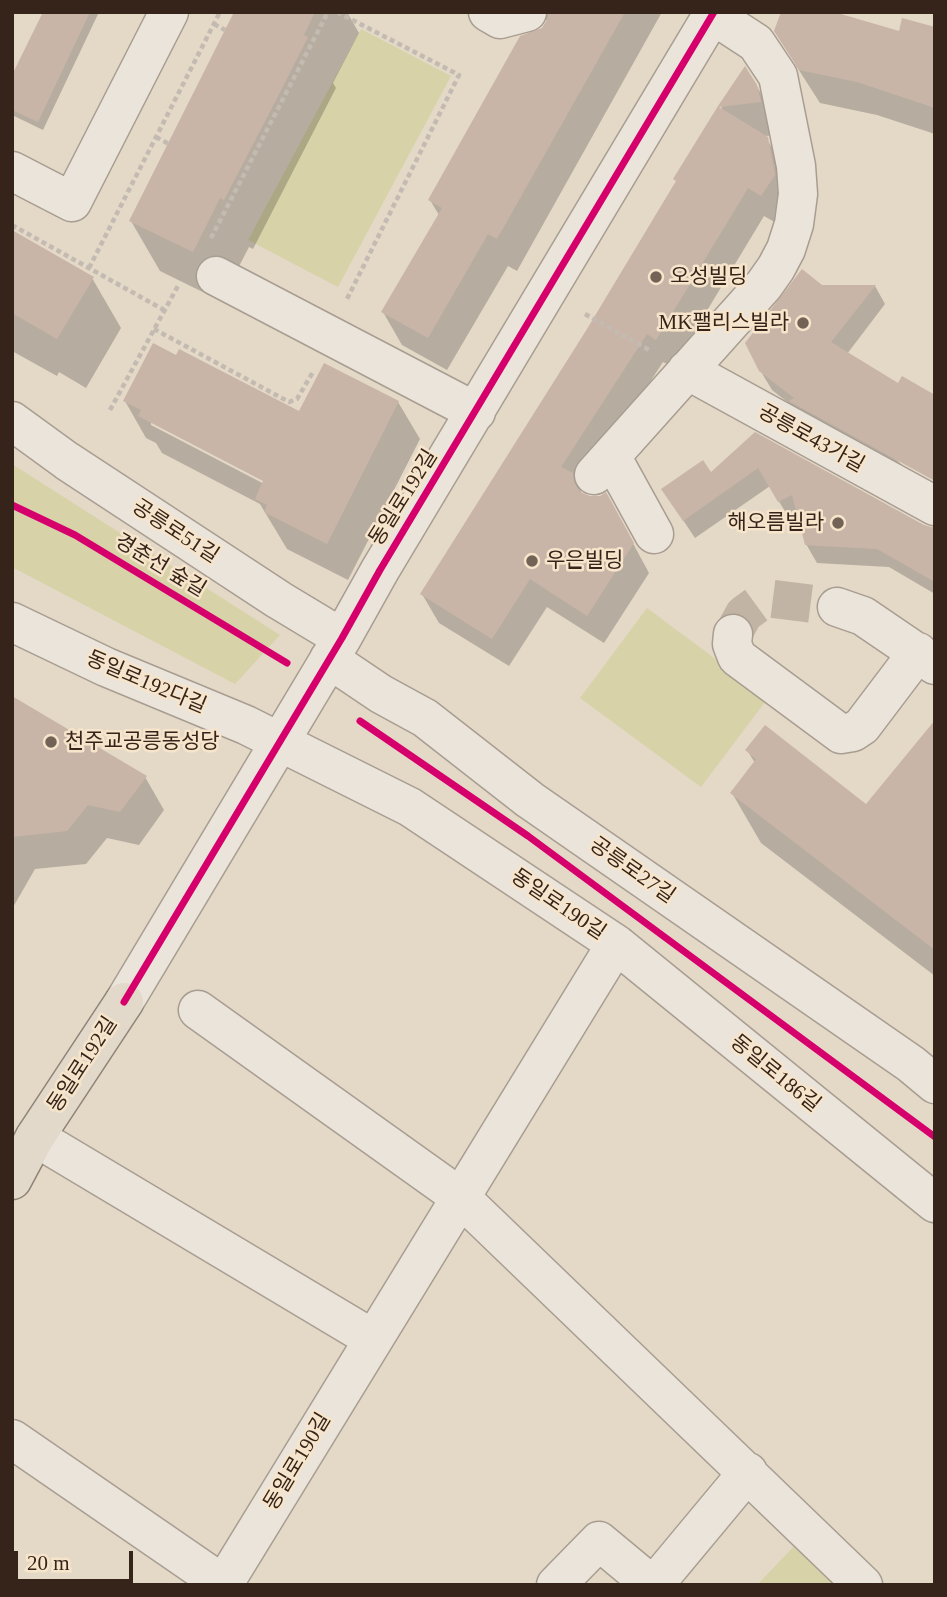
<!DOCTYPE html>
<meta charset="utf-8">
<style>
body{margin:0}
#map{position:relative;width:947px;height:1597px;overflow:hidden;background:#e4d8c7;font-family:"Times New Roman",serif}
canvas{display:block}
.frame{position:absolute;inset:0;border:14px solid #36241a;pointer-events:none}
.scale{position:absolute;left:14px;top:1551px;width:119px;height:32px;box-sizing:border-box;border:4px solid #36241a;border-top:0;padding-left:9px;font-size:21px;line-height:24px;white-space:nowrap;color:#36241a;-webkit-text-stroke:5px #f7e5cb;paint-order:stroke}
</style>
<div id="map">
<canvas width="947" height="1597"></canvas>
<div class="frame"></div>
<div class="scale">20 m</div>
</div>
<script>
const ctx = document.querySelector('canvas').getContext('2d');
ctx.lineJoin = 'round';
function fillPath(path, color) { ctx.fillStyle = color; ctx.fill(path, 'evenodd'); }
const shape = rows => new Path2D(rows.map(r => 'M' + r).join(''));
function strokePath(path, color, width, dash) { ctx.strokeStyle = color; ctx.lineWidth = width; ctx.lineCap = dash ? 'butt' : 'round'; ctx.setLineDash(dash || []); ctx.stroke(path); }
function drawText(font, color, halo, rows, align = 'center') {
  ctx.font = font + ' "Times New Roman","Noto Sans KR",serif'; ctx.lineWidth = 5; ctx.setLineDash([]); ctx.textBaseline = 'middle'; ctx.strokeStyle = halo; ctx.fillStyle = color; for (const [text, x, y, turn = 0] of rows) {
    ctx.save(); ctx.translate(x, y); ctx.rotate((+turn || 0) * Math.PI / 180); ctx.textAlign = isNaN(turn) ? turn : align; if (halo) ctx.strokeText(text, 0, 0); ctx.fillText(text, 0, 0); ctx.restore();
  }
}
fillPath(shape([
 [361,29,451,76,338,287,248,240],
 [12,464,280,635,235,684,12,567],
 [647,608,768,698,701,787,580,698],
 [797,1543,840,1585,757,1585]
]), '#d8d2a8');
fillPath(shape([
 [45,12,99,12,43,130,12,115,12,79],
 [237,12,347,12,359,33,333,83,336,88,253,249,249,247,221,301,160,271,131,221],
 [532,12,662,12,517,271,508,266,447,370,402,345,383,312,439,215,430,200,548,21],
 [935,29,935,134,877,115,820,103,795,64,900,33],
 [756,85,776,119,779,135,765,136,784,168,778,224,764,216,673,367,663,362,580,490,583,495,622,523,649,573,604,643,547,607,509,666,439,623,422,594,725,113,721,107],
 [12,233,92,278,121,328,86,388,59,372,57,376,12,351],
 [875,286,885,304,847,354,873,436,903,466,911,480,795,408,772,390,760,370,821,287],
 [125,401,300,414,398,402,420,439,348,580,287,549,260,504,162,453,156,443,146,438],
 [151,421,272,484,270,487,151,425],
 [755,434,924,527,935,530,935,594,889,567,817,563,806,544,799,515,790,520,770,486,695,538,663,490,710,474],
 [12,712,145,777,164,810,139,845,107,838,86,864,35,869,12,909],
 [935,722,935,976,761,843,732,793,755,763,747,750,867,806]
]), '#0003');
fillPath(shape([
 [43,12,90,12,38,122,12,110,12,75],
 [234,12,315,12,304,35,308,37,275,102,224,200,220,198,193,252,129,221],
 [548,12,625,12,497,239,488,234,428,338,381,312,442,208,428,200,520,36,542,28,548,18],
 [781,12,834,12,899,31,902,18,935,27,935,108,857,82,799,70,774,31],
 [745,66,757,85,761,102,719,107,768,137,775,175,761,196,748,188,656,340,647,334,561,467,573,473,574,482,580,492,590,496,600,496,606,492,634,543,587,616,530,579,492,639,420,594,587,329,676,181,673,179,718,106],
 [12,230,94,277,57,339,12,313],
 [802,269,822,285,876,285,831,342,898,383,902,376,935,395,935,481,789,401,794,398,759,371,745,343],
 [153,343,176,355,179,349,299,411,324,363,399,401,327,544,264,512,267,505,255,499,263,481,138,416,141,410,123,401],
 [755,432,924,525,935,528,935,582,877,549,805,545,792,495,778,502,758,468,683,521,661,489,703,460,711,472],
 [12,696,147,776,120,812,88,805,67,831,12,837],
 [935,720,935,950,730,793,756,759,745,750,765,725,866,804]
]), '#c8b5a8');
strokePath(shape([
 [733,634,744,614,766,598,837,607]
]), '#c1b4a4', 38, [38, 19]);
const minor = shape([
 [488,12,500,19,527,12],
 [12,171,72,202,169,12],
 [216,276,476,412],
 [687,370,935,506],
 [12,421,67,461,279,600,342,638],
 [611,456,654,534],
 [594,475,764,285,776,268,786,249,794,224,798,194,796,166,778,76,756,43,713,15],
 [837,607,863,616,935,665],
 [12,622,106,667,246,725,410,807,616,944,935,1203],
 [733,634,732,644,737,657,841,734,853,732,862,726,918,652],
 [329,659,381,694,425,718,530,800,911,1064,935,1084],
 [124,1002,342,638,380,570,714,12],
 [198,1010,460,1197,863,1585],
 [35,1137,373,1339],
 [12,1439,224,1585],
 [223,1585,616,944],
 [556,1585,599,1541,652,1585],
 [654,1585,748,1472]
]);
const major = shape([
 [12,1180,35,1137,124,1002]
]);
strokePath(minor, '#a89d91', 41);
strokePath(major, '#8e8378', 41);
strokePath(shape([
 [337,12,459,75,346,301],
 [214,24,225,30],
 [156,137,169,144],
 [12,225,164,310],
 [211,238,328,12],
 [89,268,220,12],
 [585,314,651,351],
 [154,329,289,402,297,399,313,372],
 [110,410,179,284],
 [12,505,75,535,284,661],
 [869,1087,893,1105],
 [914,1121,935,1137]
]), '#c3bab1', 4.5, [5, 3.5]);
strokePath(minor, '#ebe4da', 38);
strokePath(major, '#e3d9ca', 38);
strokePath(shape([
 [12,505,75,535,287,663],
 [360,721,528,836,935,1137],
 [124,1002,342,638,380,570,714,12]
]), '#d6006c', 7);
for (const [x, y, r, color] of [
 [656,277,7,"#736357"],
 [803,323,7,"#736357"],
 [838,523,7,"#736357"],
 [532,561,7,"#736357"],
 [51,742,7,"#736357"]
]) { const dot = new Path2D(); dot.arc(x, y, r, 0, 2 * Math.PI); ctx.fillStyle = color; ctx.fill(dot); strokePath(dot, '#f7e5cb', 2.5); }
drawText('21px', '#36241a', '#f7e5cb', [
 ["오성빌딩",670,277],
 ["MK팰리스빌라",789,323,"right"],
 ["해오름빌라",824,523,"right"],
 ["우은빌딩",546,561],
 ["천주교공릉동성당",65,742]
], 'left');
drawText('21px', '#36241a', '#f7e5cb', [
 ["공릉로43가길",811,439,29],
 ["동일로192길",404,498,-58],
 ["공릉로51길",175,532,33],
 ["경춘선 숲길",160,566,31],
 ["동일로192다길",146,683,23],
 ["공릉로27길",632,871,35],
 ["동일로190길",558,905,34],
 ["동일로192길",83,1065,-57],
 ["동일로186길",775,1074,39],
 ["동일로190길",298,1462,-59]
]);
</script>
